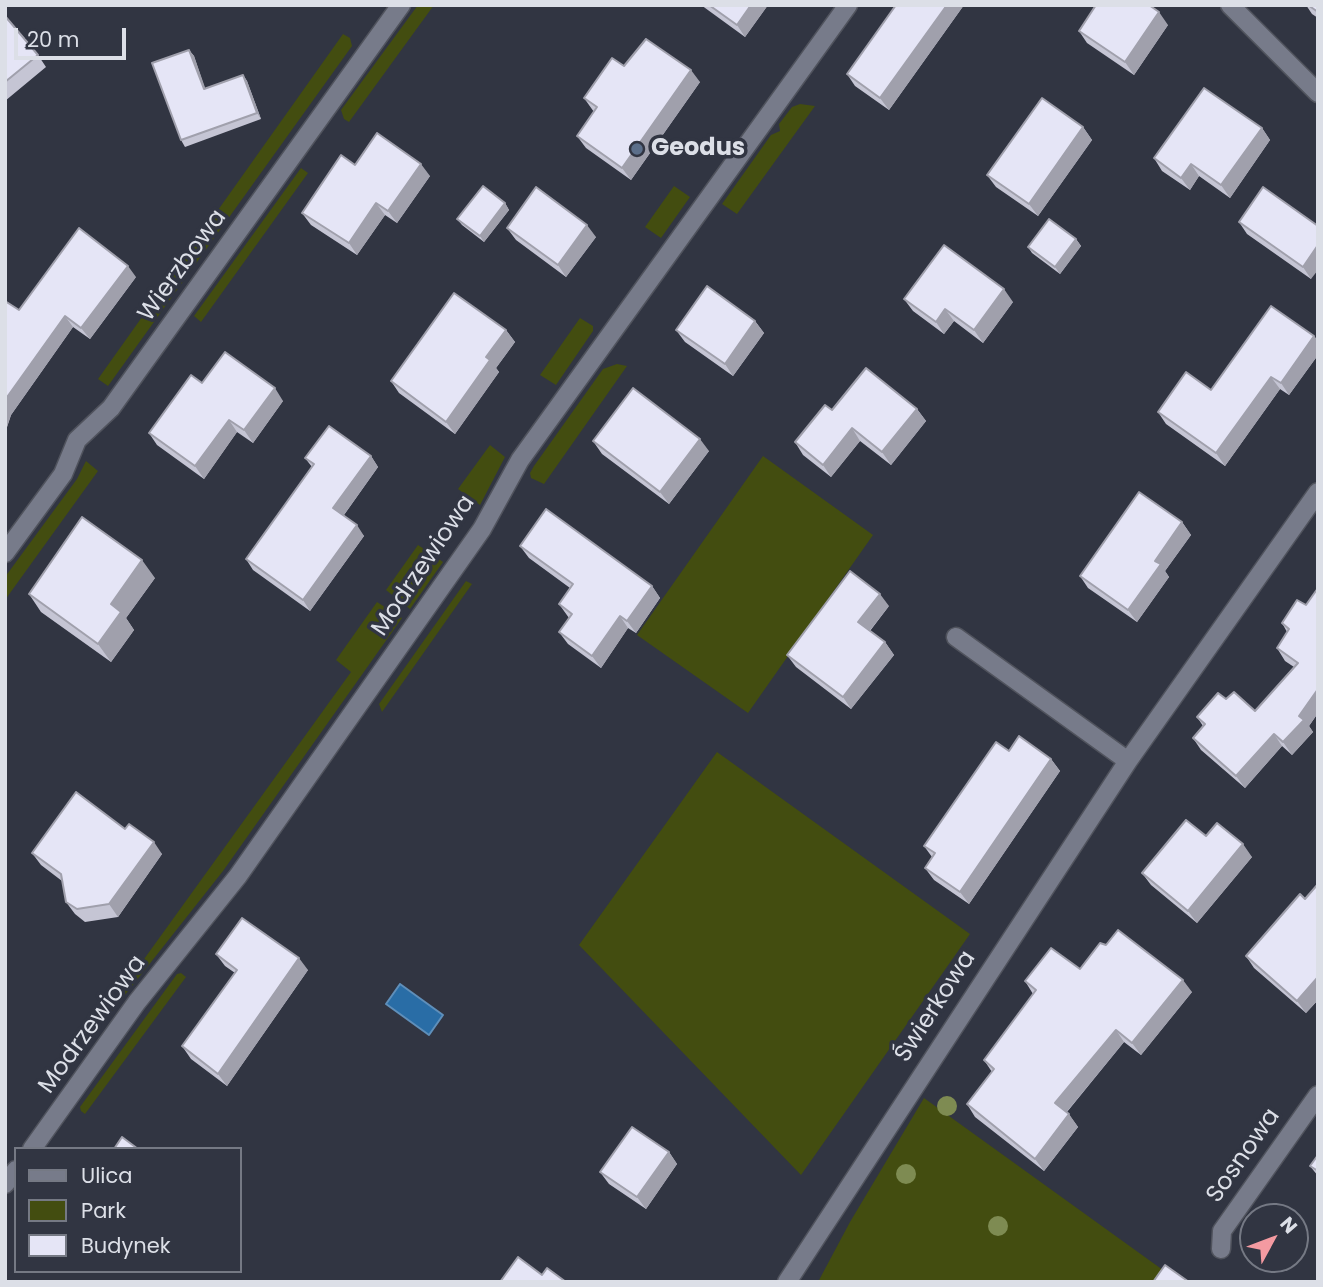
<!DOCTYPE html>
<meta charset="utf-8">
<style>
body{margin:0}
#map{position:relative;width:1323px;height:1287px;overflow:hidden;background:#313542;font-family:Poppins,sans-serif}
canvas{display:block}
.frame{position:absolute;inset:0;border:7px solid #dcdfe7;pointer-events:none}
.legend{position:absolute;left:14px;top:1147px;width:228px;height:126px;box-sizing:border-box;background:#313542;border:2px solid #757984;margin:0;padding:9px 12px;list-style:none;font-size:21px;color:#dcdfe7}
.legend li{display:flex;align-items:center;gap:14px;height:35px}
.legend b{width:35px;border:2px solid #757984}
.north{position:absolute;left:1239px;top:1203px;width:70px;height:70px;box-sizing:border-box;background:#313542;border:2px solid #757984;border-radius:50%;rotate:49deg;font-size:19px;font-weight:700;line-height:28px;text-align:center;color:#dcdfe7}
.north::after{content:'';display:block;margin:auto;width:24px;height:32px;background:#f49aa1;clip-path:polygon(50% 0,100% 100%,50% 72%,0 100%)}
.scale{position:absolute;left:14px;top:28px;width:112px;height:32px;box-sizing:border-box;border:4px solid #dcdfe7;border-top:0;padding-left:9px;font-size:21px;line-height:24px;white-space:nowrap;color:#dcdfe7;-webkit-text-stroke:5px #313542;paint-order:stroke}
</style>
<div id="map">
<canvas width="1323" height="1287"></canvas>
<div class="frame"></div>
<ul class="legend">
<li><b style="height:9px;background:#777b8a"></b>Ulica</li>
<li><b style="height:19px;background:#434d10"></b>Park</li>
<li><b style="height:19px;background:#e5e5f6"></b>Budynek</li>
</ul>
<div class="north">N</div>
<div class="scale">20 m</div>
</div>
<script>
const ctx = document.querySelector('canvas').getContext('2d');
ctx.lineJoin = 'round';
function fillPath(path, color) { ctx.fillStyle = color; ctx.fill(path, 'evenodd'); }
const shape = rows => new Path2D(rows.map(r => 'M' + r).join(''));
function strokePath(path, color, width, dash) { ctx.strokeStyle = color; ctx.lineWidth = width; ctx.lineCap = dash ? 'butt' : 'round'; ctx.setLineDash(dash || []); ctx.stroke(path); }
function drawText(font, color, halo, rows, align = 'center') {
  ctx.font = font + ' Poppins,sans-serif'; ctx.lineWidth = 7; ctx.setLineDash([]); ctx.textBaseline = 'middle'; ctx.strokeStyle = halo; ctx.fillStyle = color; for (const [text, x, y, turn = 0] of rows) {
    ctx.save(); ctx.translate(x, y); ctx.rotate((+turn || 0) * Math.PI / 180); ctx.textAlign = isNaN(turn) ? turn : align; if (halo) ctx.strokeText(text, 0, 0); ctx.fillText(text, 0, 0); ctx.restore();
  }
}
fillPath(shape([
 [418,5,434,5,349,122,344,119,341,110],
 [343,34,350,38,352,46,108,386,98,379],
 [800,104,815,106,737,214,722,204,771,135,780,131,779,124,792,107],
 [301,168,308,173,201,322,194,316],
 [674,186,690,197,661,238,645,227],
 [580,318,593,326,593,331,556,385,540,375],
 [617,364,627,366,544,484,531,478,530,473,534,466,603,369],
 [490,445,505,457,480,505,458,489],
 [763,456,873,535,748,713,637,635],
 [86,461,98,471,5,600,5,577,77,479],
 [418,545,443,562,410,609,386,590],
 [466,581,472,584,382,712,379,704],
 [377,602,402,618,223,871,106,1019,103,1016,351,672,336,660],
 [717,752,970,934,801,1175,579,945],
 [181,973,186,977,85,1114,81,1111,80,1107,177,974],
 [924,1098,1174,1278,1171,1282,818,1282,850,1222]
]), '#434d10');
const water = shape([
 [400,984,443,1015,429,1035,386,1004,400,984]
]);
fillPath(water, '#296da6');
strokePath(water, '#5f8fba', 2);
const minor = shape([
 [1230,5,1318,93],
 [5,553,63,474,77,440,111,408,401,5],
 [956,637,1128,761],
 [32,1149,137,1002,238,876,482,529,520,460,848,5],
 [5,1184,16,1170],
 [1221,1249,1222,1231,1318,1095],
 [787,1282,1128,761,1318,492]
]);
strokePath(minor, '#50535d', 21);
strokePath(minor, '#777b8a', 18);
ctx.fillStyle = '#7e8b52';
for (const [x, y] of [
 [947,1106],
 [906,1174],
 [998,1226]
]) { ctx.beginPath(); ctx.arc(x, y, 10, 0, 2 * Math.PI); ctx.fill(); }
fillPath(shape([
 [701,5,768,5,745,37],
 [896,5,964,5,889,110,855,86,847,74],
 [1306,5,1318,5,1318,18,1312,14],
 [5,16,38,55,46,67,5,101],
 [1168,25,1134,75,1087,43,1079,31],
 [189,50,194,56,205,89,243,75,247,81,261,119,185,147,181,140],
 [624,66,700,82,631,180,586,148,577,136,594,112,584,98],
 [1083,127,1092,140,1038,216,996,187,987,175],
 [1262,128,1270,140,1230,198,1199,176,1190,190,1162,171,1154,158],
 [355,165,430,176,397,223,385,215,357,255,311,225,302,213],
 [505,203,509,210,484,242,462,225,457,219],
 [1239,222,1318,226,1311,279,1247,234],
 [507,228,596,237,566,277,516,240],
 [1076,239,1081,246,1060,274,1032,253,1028,247],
 [136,277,90,339,73,327,11,415,5,433,5,301,19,310],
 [904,299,1013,302,983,343,954,321,944,334,913,311],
 [755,321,764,333,733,376,685,342,676,330],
 [506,330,515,342,496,368,499,372,455,434,399,393,391,381],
 [1314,336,1318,341,1318,355,1289,395,1280,389,1225,466,1166,424,1158,412,1211,390],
 [202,383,283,401,253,443,237,432,204,479,157,445,149,433],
 [917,409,926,421,891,465,860,441,831,477,803,455,795,442,832,410],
 [593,441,709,451,669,504,602,454],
 [371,456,378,467,344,515,364,536,310,611,253,570,246,559,312,467,305,458],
 [1182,522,1191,535,1165,571,1169,577,1137,622,1088,588,1080,576],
 [520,546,652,586,660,598,636,633,628,628,601,668,568,644,559,632,569,618,559,604,570,588,529,558],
 [155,578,126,618,134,630,111,662,41,612,29,594],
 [1318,588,1318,713,1309,726,1313,732,1292,755,1282,746,1245,788,1201,750,1193,738,1203,726,1197,717,1226,699,1255,711,1294,667,1285,661,1277,648,1287,632,1282,623,1306,605],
 [889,606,870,631,885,642,894,655,851,709,796,667,787,655],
 [1009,751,1051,759,1060,771,969,904,934,880,925,868,932,857,924,846],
 [125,829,162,854,118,917,85,922,75,914,66,902,62,881,41,865,32,853],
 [1206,836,1252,857,1197,923,1151,885,1142,873],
 [1318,884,1318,1000,1306,1013,1254,968,1246,956,1305,899],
 [216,954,308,970,227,1086,191,1059,182,1046,235,973,225,966],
 [1080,969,1192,992,1141,1055,1124,1042,1067,1112,1078,1127,1044,1171,975,1117,967,1104,992,1072,984,1060,1033,994,1025,981],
 [669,1152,677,1164,646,1209,609,1184,600,1172],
 [1318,1155,1318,1176,1310,1166]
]), '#c5c5d4');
fillPath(shape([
 [751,5,768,5,745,37,737,25],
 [947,5,964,5,889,110,880,98],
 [1159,12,1168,25,1134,75,1125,62],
 [189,50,194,56,208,96,204,89],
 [691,70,700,82,631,180,622,168],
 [243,75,247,81,261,119,257,113],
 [1083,127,1092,140,1038,216,1029,204],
 [1262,128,1270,140,1230,198,1221,185],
 [421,164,430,176,397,223,388,211],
 [1191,164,1199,176,1190,190,1181,178],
 [376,203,385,215,357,255,349,243],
 [505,203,509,210,484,242,480,236],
 [587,225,596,237,566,277,558,265],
 [1076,239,1081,246,1060,274,1055,267],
 [1318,245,1318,270,1311,279,1303,267],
 [128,266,136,277,90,339,81,328],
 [1004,289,1013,302,983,343,974,330],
 [945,309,954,321,944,334,936,322],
 [65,316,73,327,11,415,5,433,5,400],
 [755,321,764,333,733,376,725,364],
 [506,330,515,342,496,368,499,372,455,434,446,422,486,357],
 [1314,336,1318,341,1318,355,1289,395,1281,383],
 [1271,377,1280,389,1225,466,1216,453],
 [275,388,283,401,253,443,244,430],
 [917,409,926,421,891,465,882,452],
 [229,420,237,432,204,479,195,466],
 [852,428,860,441,831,477,823,465],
 [700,439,709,451,669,504,660,492],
 [371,456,378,467,341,519,333,508],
 [1182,522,1191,535,1165,571,1169,577,1137,622,1128,610,1155,561],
 [357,525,364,536,310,611,303,600],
 [142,560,155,578,126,618,134,630,111,662,98,644,111,604],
 [652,586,660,598,636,633,627,621],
 [880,594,889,606,867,634,858,622],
 [620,616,628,628,601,668,592,656],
 [885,642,894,655,851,709,843,697],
 [1318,689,1318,713,1309,726,1313,732,1292,755,1283,742,1299,716],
 [1274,734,1282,746,1245,788,1236,776],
 [1051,759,1060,771,969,904,960,892],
 [154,842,162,854,118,917,109,904],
 [1243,844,1252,857,1197,923,1188,911],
 [299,958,308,970,227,1086,218,1074],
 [1318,977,1318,1000,1306,1013,1297,1001],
 [1183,980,1192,992,1141,1055,1132,1043],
 [1116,1030,1124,1042,1064,1115,1055,1103],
 [1069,1114,1078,1127,1044,1171,1035,1159],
 [669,1152,677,1164,646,1209,637,1197]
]), '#a0a0ac');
const building = shape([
 [709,5,751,5,737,25,709,5],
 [896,5,947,5,880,98,847,74,896,5],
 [1096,5,1149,5,1159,12,1125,62,1079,31,1096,5],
 [1308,5,1318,5,1318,12,1308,5],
 [5,16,38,55,5,82,5,16],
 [646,39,691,70,622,168,577,136,597,107,584,98,612,58,624,66,646,39],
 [189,50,204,89,243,75,257,113,181,140,152,63,189,50],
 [1204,88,1262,128,1221,185,1191,164,1181,178,1154,158,1204,88],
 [1042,98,1083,127,1029,204,987,175,1042,98],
 [377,133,421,164,388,211,376,203,349,243,302,213,341,155,355,165,377,133],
 [483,186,505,203,480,236,457,219,483,186],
 [536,187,587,225,558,265,507,228,536,187],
 [1263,187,1318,226,1318,245,1303,267,1239,222,1263,187],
 [1049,219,1076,239,1055,267,1028,247,1049,219],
 [79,228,128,266,81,328,65,316,5,400,5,301,19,310,79,228],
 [944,245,1004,289,974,330,945,309,936,322,904,299,944,245],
 [707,286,755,321,725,364,676,330,707,286],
 [454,293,506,330,486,357,490,360,446,422,391,381,454,293],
 [1271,306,1314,336,1281,383,1271,377,1216,453,1158,412,1186,372,1211,390,1271,306],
 [225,352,275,388,244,430,229,420,195,466,149,433,191,375,202,383,225,352],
 [866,368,917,409,882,452,852,428,823,465,795,442,825,405,832,410,866,368],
 [633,388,700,439,660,492,593,441,633,388],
 [329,426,371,456,333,508,357,525,303,600,246,559,314,464,305,458,329,426],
 [1139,492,1182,522,1155,561,1161,564,1128,610,1080,576,1139,492],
 [546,509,652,586,627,621,620,616,592,656,559,632,572,614,559,604,573,584,520,546,546,509],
 [82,517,142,560,111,604,121,612,98,644,29,594,82,517],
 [850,571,880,594,858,622,885,642,843,697,787,655,850,571],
 [1318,588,1318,689,1299,716,1304,720,1283,742,1274,734,1236,776,1193,738,1205,724,1197,717,1218,693,1226,699,1234,692,1255,711,1298,663,1277,648,1289,629,1282,623,1297,600,1306,605,1318,588],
 [1019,736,1051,759,960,892,925,868,935,853,924,846,996,742,1009,751,1019,736],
 [76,792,125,829,129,824,154,842,109,904,77,909,66,902,61,874,32,853,76,792],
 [1186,820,1206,836,1217,823,1243,844,1188,911,1142,873,1186,820],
 [1318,884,1318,977,1297,1001,1246,956,1300,894,1305,899,1318,884],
 [242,918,299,958,218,1074,182,1046,237,970,216,954,242,918],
 [1118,930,1183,980,1132,1043,1116,1030,1055,1103,1069,1114,1035,1159,967,1104,994,1069,984,1060,1036,990,1025,981,1051,948,1080,969,1100,943,1106,945,1118,930],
 [632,1127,669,1152,637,1197,600,1172,632,1127],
 [122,1137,138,1149,114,1149,122,1137],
 [1318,1155,1318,1171,1310,1166,1318,1155],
 [518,1257,542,1275,547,1268,566,1282,500,1282,518,1257],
 [1165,1265,1189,1282,1153,1282,1165,1265]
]);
fillPath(building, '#e5e5f6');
strokePath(building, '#a0a0ac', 2);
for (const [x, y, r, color] of [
 [637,149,7,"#5c6f8a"]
]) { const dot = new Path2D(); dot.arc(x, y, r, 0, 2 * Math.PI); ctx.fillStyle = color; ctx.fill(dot); strokePath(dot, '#313542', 2.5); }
drawText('bold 24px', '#dcdfe7', '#313542', [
 ["Geodus",651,149]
], 'left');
drawText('24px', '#dcdfe7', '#313542', [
 ["Wierzbowa",183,266,-54],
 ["Modrzewiowa",424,566,-56],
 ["Świerkowa",936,1007,-57],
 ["Modrzewiowa",93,1025,-54],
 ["Sosnowa",1244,1156,-55]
]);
</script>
